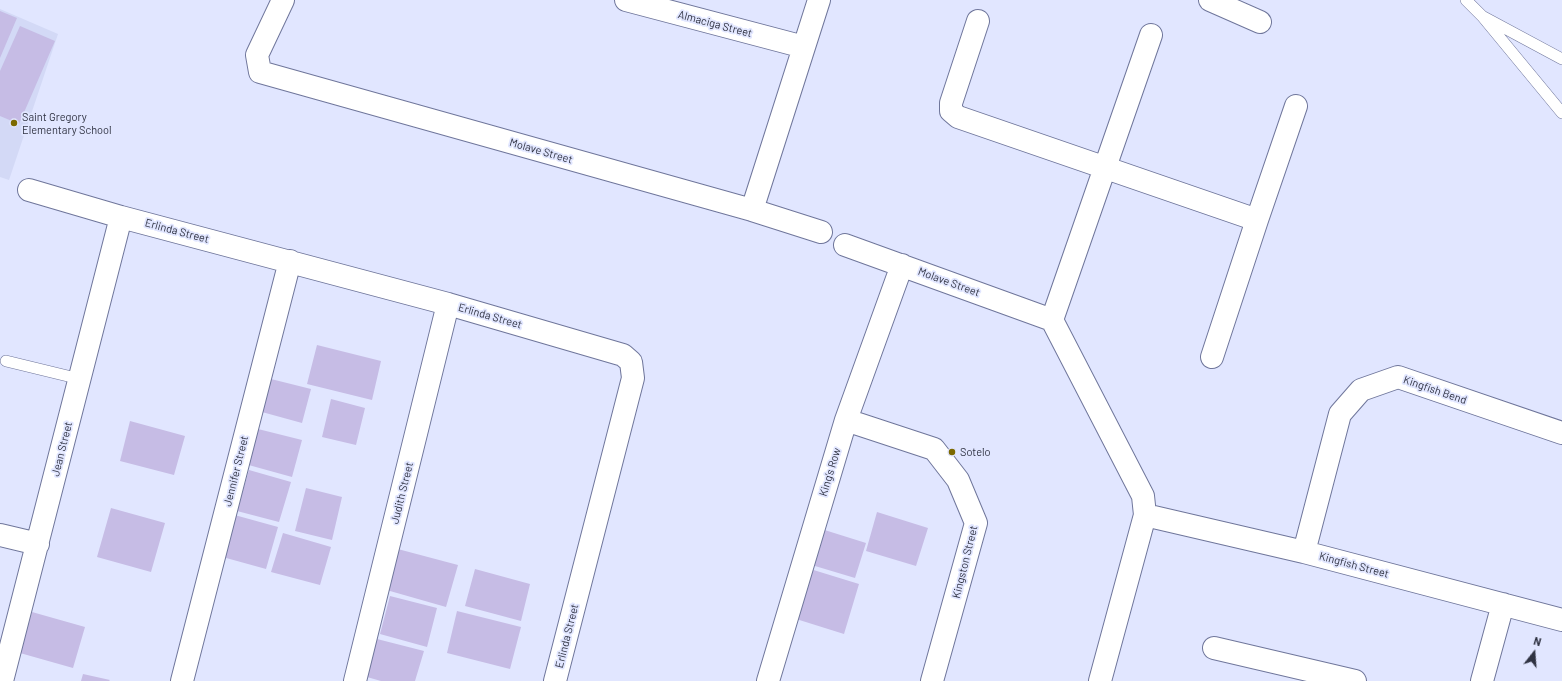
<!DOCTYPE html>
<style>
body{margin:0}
#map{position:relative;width:1562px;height:681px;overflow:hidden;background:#e1e6ff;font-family:Barlow,sans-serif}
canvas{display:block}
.north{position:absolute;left:1514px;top:633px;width:40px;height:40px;-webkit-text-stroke:3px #e1e6ff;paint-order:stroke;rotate:17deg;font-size:11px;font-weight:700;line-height:16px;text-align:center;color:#2f3242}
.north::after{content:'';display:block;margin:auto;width:14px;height:18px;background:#2f3242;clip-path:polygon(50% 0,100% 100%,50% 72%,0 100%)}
</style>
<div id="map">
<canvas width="1562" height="681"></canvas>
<div class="north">N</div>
</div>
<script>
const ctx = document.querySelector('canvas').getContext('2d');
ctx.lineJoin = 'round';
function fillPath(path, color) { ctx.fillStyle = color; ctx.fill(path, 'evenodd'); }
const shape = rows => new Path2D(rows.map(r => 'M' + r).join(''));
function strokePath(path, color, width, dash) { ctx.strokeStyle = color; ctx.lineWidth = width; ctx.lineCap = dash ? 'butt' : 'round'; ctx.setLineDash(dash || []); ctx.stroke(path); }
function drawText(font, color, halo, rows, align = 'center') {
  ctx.font = font + ' Barlow,sans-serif'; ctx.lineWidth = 3.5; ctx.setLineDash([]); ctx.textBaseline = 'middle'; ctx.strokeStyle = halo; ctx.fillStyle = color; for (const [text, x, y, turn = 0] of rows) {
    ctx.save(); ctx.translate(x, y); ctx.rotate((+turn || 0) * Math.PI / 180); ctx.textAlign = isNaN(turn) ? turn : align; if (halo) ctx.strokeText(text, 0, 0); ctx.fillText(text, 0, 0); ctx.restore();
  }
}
fillPath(shape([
 [0,9,58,34,9,180,0,177]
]), '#d3d9f6');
fillPath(shape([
 [0,11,17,18,0,58],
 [20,26,55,41,19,124,0,116,0,71],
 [317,345,381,361,372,400,307,384],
 [271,379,311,389,302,423,262,412],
 [331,399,365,408,356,445,322,437],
 [130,421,185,436,174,475,120,461],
 [254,428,302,440,292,477,245,464],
 [249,470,291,482,279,522,237,511],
 [306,488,342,497,332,540,295,531],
 [111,508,165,523,151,572,97,557],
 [877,512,928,528,916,566,866,551],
 [231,514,278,527,266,569,219,556],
 [815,527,866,543,855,578,805,563],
 [283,533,331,547,320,585,271,572],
 [394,548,458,565,446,607,383,589],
 [807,568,859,584,844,634,793,618],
 [475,569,530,584,521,621,465,606],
 [390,596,437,608,427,647,380,634],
 [457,611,521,627,510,669,447,653],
 [32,612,85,627,73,668,20,653],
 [377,639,424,651,415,681,381,681,367,677],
 [83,674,110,680,109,681,81,681]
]), '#c6bce5');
const lane = shape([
 [1466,0,1482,16,1562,59],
 [1482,16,1562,113],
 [6,361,80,379]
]);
const street = shape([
 [283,0,257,55,260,72,752,210,821,232],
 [626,0,804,47],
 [1210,0,1260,22],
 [978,21,951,103,951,111,958,117,1257,220],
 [29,190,121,217,448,304,623,355,631,362,633,378,555,681],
 [752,210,819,0],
 [845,245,1052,320],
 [1212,357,1257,220,1296,106],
 [846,420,934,449,958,480,976,523,932,681],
 [1145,515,1304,552,1562,620],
 [0,535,38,544],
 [1304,552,1340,414,1361,390,1398,377,1562,433],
 [1214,648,1355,681],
 [2,681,121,217],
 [182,681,290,261],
 [355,681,448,304],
 [768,681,846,420,902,265],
 [1100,681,1145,515,1143,496,1052,320,1151,35],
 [1482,681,1503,604]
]);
strokePath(lane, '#6f769b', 12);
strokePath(street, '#6f769b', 24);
strokePath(lane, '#fff', 11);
strokePath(street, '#fff', 22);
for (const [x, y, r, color] of [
 [14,123,4,"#7c6900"],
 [952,452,4,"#7c6900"]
]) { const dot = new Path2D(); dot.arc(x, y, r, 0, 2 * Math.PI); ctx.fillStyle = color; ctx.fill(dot); strokePath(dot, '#e1e6ff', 1.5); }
drawText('11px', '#2f3242', '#e1e6ff', [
 ["Almaciga Street",715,24,15],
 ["Molave Street",541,151,16],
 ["Erlinda Street",177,231,15],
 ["Molave Street",949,282,20],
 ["Erlinda Street",490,316,16],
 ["Kingfish Bend",1435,390,19],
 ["Jean Street",62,449,-76],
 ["Jennifer Street",236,471,-76],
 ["King's Row",830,472,-73],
 ["Judith Street",402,493,-76],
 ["Kingston Street",965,562,-76],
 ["Kingfish Street",1354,565,15],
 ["Erlinda Street",567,636,-76]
]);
drawText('11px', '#2f3242', '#e1e6ff', [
 ["Saint Gregory",22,117],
 ["Elementary School",22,130],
 ["Sotelo",960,452]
], 'left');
</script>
